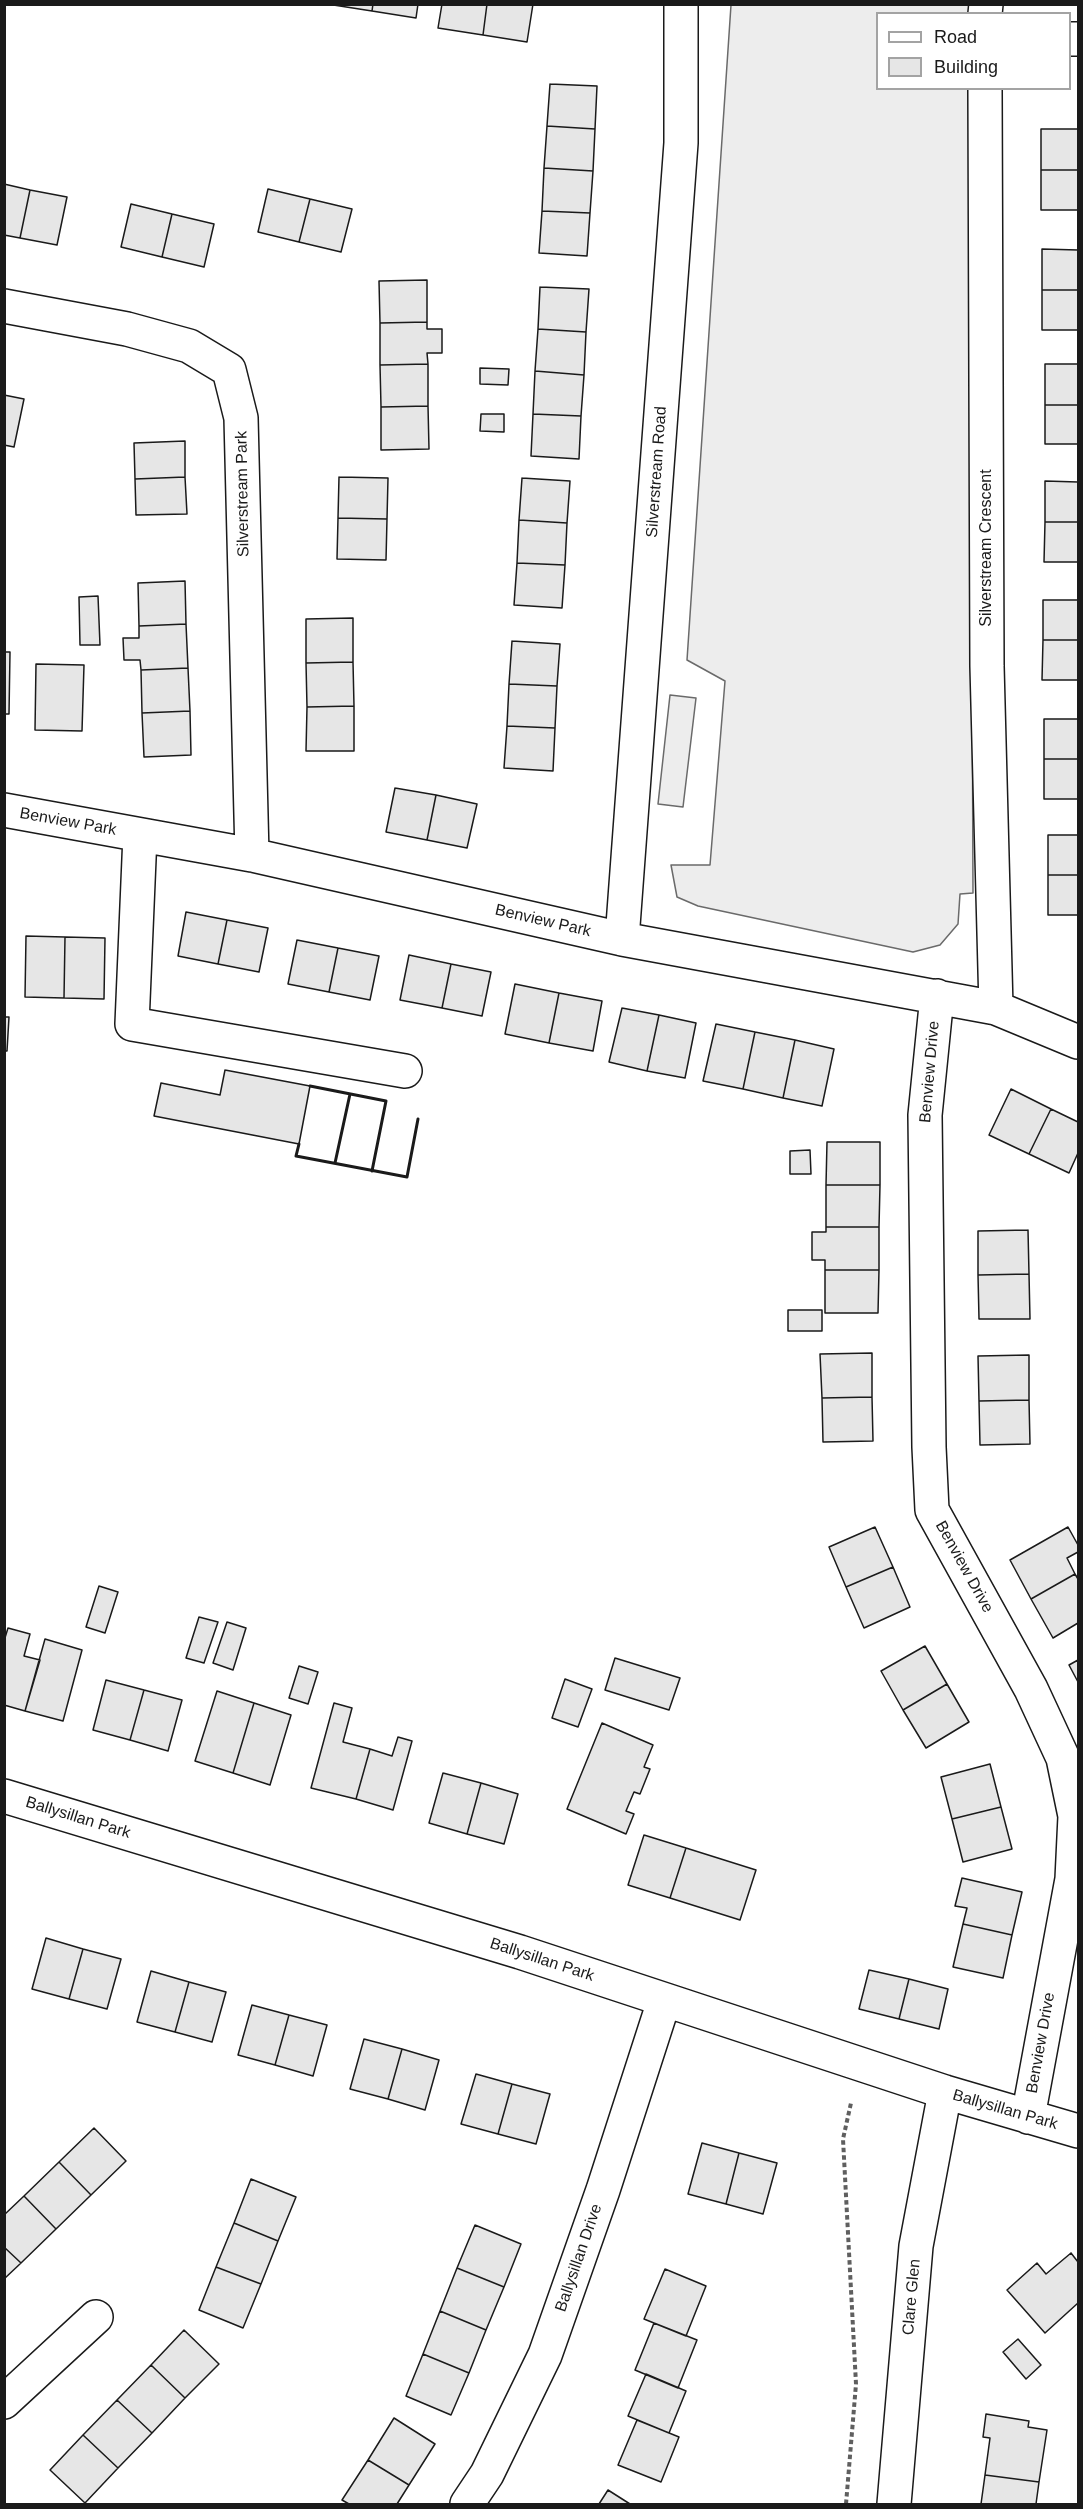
<!DOCTYPE html>
<style>
body{margin:0}
#map{position:relative;width:1083px;height:2509px;overflow:hidden;background:#fff;font-family:Helvetica,sans-serif}
canvas{display:block}
.frame{position:absolute;inset:0;border:6px solid #1a1a1a;pointer-events:none}
.legend{position:absolute;left:876px;top:12px;width:195px;height:78px;box-sizing:border-box;background:#fff;border:2px solid #a3a3a3;margin:0;padding:8px 10px;list-style:none;font-size:18px;color:#1a1a1a}
.legend li{display:flex;align-items:center;gap:12px;height:30px}
.legend b{width:30px;border:2px solid #a3a3a3}
</style>
<div id="map">
<canvas width="1083" height="2509"></canvas>
<div class="frame"></div>
<ul class="legend">
<li><b style="height:8px;background:#fff"></b>Road</li>
<li><b style="height:16px;background:#e6e6e6"></b>Building</li>
</ul>
</div>
<script>
const ctx = document.querySelector('canvas').getContext('2d');
ctx.lineJoin = 'round';
function fillPath(path, color) { ctx.fillStyle = color; ctx.fill(path, 'evenodd'); }
const shape = rows => new Path2D(rows.map(r => 'M' + r).join(''));
function strokePath(path, color, width, dash) { ctx.strokeStyle = color; ctx.lineWidth = width; ctx.lineCap = dash ? 'butt' : 'round'; ctx.setLineDash(dash || []); ctx.stroke(path); }
function drawText(font, color, halo, rows, align = 'center') {
  ctx.font = font + ' Helvetica,sans-serif'; ctx.lineWidth = 4.5; ctx.setLineDash([]); ctx.textBaseline = 'middle'; ctx.strokeStyle = halo; ctx.fillStyle = color; for (const [text, x, y, turn = 0] of rows) {
    ctx.save(); ctx.translate(x, y); ctx.rotate((+turn || 0) * Math.PI / 180); ctx.textAlign = isNaN(turn) ? turn : align; if (halo) ctx.strokeText(text, 0, 0); ctx.fillText(text, 0, 0); ctx.restore();
  }
}
const built = shape([
 [731,5,970,5,970,13,878,14,878,88,970,89,973,893,960,894,958,924,940,945,913,952,698,906,677,897,671,865,710,865,725,681,687,660,731,5],
 [670,695,696,698,683,807,658,804,670,695]
]);
fillPath(built, '#ededed');
strokePath(built, '#6a6a6a', 1.5);
const building = shape([
 [327,4,373,4,372,11,327,4],
 [373,4,418,4,416,18,372,11,373,4],
 [442,4,487,4,483,35,438,28,442,4],
 [487,4,533,4,527,42,483,35,487,4],
 [550,84,597,86,595,129,547,126,550,84],
 [547,126,595,129,593,171,544,168,547,126],
 [1041,129,1078,129,1078,170,1041,170,1041,129],
 [544,168,593,171,590,213,542,211,544,168],
 [1041,170,1078,170,1078,210,1041,210,1041,170],
 [4,184,30,190,20,238,4,235,4,184],
 [268,189,310,199,299,242,258,232,268,189],
 [30,190,67,197,57,245,20,238,30,190],
 [310,199,352,209,341,252,299,242,310,199],
 [131,204,172,214,162,257,121,247,131,204],
 [542,211,590,213,587,256,539,253,542,211],
 [172,214,214,224,204,267,162,257,172,214],
 [1042,249,1078,250,1078,290,1042,290,1042,249],
 [427,280,427,322,380,323,379,281,427,280],
 [540,287,589,289,586,332,538,329,540,287],
 [1042,290,1078,290,1078,330,1042,330,1042,290],
 [427,322,427,329,442,329,442,353,427,353,428,364,380,365,380,323,427,322],
 [538,329,586,332,584,375,535,371,538,329],
 [428,364,428,406,381,407,380,365,428,364],
 [1045,364,1078,364,1078,405,1045,405,1045,364],
 [480,368,509,369,508,385,480,384,480,368],
 [535,371,584,375,581,416,533,414,535,371],
 [4,395,24,399,14,447,4,445,4,395],
 [1045,405,1078,405,1078,444,1045,444,1045,405],
 [428,406,429,449,381,450,381,407,428,406],
 [481,414,504,414,504,432,480,431,481,414],
 [533,414,581,416,579,459,531,456,533,414],
 [185,441,185,477,135,479,134,443,185,441],
 [185,477,187,514,136,515,135,479,185,477],
 [339,477,388,478,387,519,338,518,339,477],
 [522,478,570,481,567,523,519,520,522,478],
 [1045,481,1078,482,1078,522,1045,522,1045,481],
 [338,518,387,519,386,560,337,559,338,518],
 [519,520,567,523,565,565,517,563,519,520],
 [1045,522,1078,522,1078,562,1044,562,1045,522],
 [517,563,565,565,562,608,514,605,517,563],
 [185,581,186,624,139,626,138,583,185,581],
 [98,596,100,645,80,645,79,597,98,596],
 [1043,600,1078,600,1078,640,1043,640,1043,600],
 [353,618,353,662,306,663,306,619,353,618],
 [186,624,188,668,141,670,140,660,124,660,123,638,139,638,139,626,186,624],
 [1043,640,1078,640,1078,680,1042,680,1043,640],
 [512,641,560,644,557,686,509,684,512,641],
 [4,652,10,652,9,714,4,714,4,652],
 [353,662,354,706,307,707,306,663,353,662],
 [36,664,84,665,82,731,35,730,36,664],
 [188,668,190,711,142,713,141,670,188,668],
 [509,684,557,686,555,728,507,726,509,684],
 [354,706,354,751,306,751,307,707,354,706],
 [190,711,191,755,144,757,142,713,190,711],
 [1044,719,1078,719,1078,759,1044,759,1044,719],
 [507,726,555,728,553,771,504,768,507,726],
 [1044,759,1078,759,1078,799,1044,799,1044,759],
 [395,788,436,795,427,840,386,832,395,788],
 [436,795,477,804,467,848,427,840,436,795],
 [1048,835,1078,835,1078,875,1048,875,1048,835],
 [1048,875,1078,875,1078,915,1048,915,1048,875],
 [186,912,227,920,218,964,178,956,186,912],
 [227,920,268,928,259,972,218,964,227,920],
 [26,936,65,937,64,998,25,997,26,936],
 [65,937,105,938,104,999,64,998,65,937],
 [297,940,338,948,329,992,288,984,297,940],
 [338,948,379,956,370,1000,329,992,338,948],
 [409,955,451,964,442,1008,400,1000,409,955],
 [451,964,491,972,482,1016,442,1008,451,964],
 [515,984,559,993,549,1043,505,1034,515,984],
 [559,993,602,1001,593,1051,549,1043,559,993],
 [622,1008,659,1015,647,1071,609,1062,622,1008],
 [659,1015,696,1023,685,1078,647,1071,659,1015],
 [4,1017,9,1017,7,1051,4,1051,4,1017],
 [716,1024,755,1032,743,1089,703,1081,716,1024],
 [755,1032,795,1040,783,1098,743,1089,755,1032],
 [795,1040,834,1049,822,1106,783,1098,795,1040],
 [225,1070,310,1086,299,1144,154,1116,161,1083,220,1095,225,1070],
 [1011,1089,1051,1109,1029,1154,989,1135,1011,1089],
 [1051,1109,1078,1122,1078,1153,1069,1173,1029,1154,1051,1109],
 [827,1142,880,1142,880,1185,826,1185,827,1142],
 [810,1150,811,1174,790,1174,790,1151,810,1150],
 [826,1185,880,1185,879,1227,826,1227,826,1185],
 [826,1227,879,1227,879,1270,825,1270,825,1260,812,1260,812,1232,826,1232,826,1227],
 [1028,1230,1029,1274,978,1275,978,1231,1028,1230],
 [825,1270,879,1270,878,1313,825,1313,825,1270],
 [1029,1274,1030,1319,979,1319,978,1275,1029,1274],
 [788,1310,822,1310,822,1331,788,1331,788,1310],
 [872,1353,872,1397,822,1398,820,1354,872,1353],
 [1029,1355,1029,1400,979,1401,978,1356,1029,1355],
 [872,1397,873,1441,823,1442,822,1398,872,1397],
 [1029,1400,1030,1444,980,1445,979,1401,1029,1400],
 [875,1527,893,1567,846,1587,829,1547,875,1527],
 [1068,1527,1078,1545,1078,1552,1067,1558,1075,1574,1031,1599,1010,1560,1068,1527],
 [893,1567,910,1607,864,1628,846,1587,893,1567],
 [1075,1574,1078,1579,1078,1623,1053,1638,1031,1599,1075,1574],
 [99,1586,118,1592,105,1633,86,1627,99,1586],
 [199,1617,218,1622,204,1663,186,1658,199,1617],
 [227,1622,246,1628,233,1670,213,1663,227,1622],
 [8,1628,30,1634,24,1656,40,1660,25,1711,4,1705,4,1641,8,1628],
 [45,1639,82,1650,63,1721,25,1711,45,1639],
 [925,1646,947,1684,903,1710,881,1671,925,1646],
 [615,1658,680,1678,669,1710,605,1690,615,1658],
 [1078,1660,1078,1682,1069,1665,1078,1660],
 [299,1666,318,1672,308,1704,289,1698,299,1666],
 [565,1679,592,1689,578,1727,552,1718,565,1679],
 [106,1680,144,1690,130,1740,93,1730,106,1680],
 [947,1684,969,1722,926,1748,903,1710,947,1684],
 [144,1690,182,1700,168,1751,130,1740,144,1690],
 [217,1691,254,1703,233,1773,195,1761,217,1691],
 [254,1703,291,1715,270,1785,233,1773,254,1703],
 [334,1703,352,1708,343,1742,370,1749,356,1799,311,1788,334,1703],
 [602,1723,653,1745,644,1767,650,1769,640,1794,634,1792,626,1811,634,1814,626,1834,567,1809,602,1723],
 [398,1737,412,1741,393,1810,356,1799,370,1749,392,1756,398,1737],
 [990,1764,1001,1807,952,1819,941,1777,990,1764],
 [443,1773,481,1783,467,1834,429,1823,443,1773],
 [481,1783,518,1794,504,1844,467,1834,481,1783],
 [1001,1807,1012,1849,963,1862,952,1819,1001,1807],
 [644,1835,686,1848,670,1898,628,1885,644,1835],
 [686,1848,756,1870,740,1920,670,1898,686,1848],
 [962,1878,1022,1892,1012,1935,963,1924,967,1908,955,1906,962,1878],
 [963,1924,1012,1935,1003,1978,953,1967,963,1924],
 [46,1938,83,1949,69,1999,32,1989,46,1938],
 [83,1949,121,1959,107,2009,69,1999,83,1949],
 [869,1970,909,1979,899,2019,859,2009,869,1970],
 [151,1971,189,1982,175,2032,137,2022,151,1971],
 [909,1979,948,1989,939,2029,899,2019,909,1979],
 [189,1982,226,1992,212,2042,175,2032,189,1982],
 [252,2005,289,2015,275,2065,238,2055,252,2005],
 [289,2015,327,2025,313,2076,275,2065,289,2015],
 [364,2039,402,2049,388,2099,350,2089,364,2039],
 [402,2049,439,2060,425,2110,388,2099,402,2049],
 [476,2074,512,2084,498,2134,461,2124,476,2074],
 [512,2084,550,2094,536,2144,498,2134,512,2084],
 [94,2128,126,2161,91,2195,59,2162,94,2128],
 [702,2143,739,2153,726,2204,688,2194,702,2143],
 [739,2153,777,2163,763,2214,726,2204,739,2153],
 [59,2162,91,2195,56,2229,24,2196,59,2162],
 [251,2179,296,2197,278,2241,234,2223,251,2179],
 [24,2196,56,2229,21,2263,4,2247,4,2215,24,2196],
 [234,2223,278,2241,261,2284,216,2267,234,2223],
 [475,2225,521,2244,504,2287,457,2268,475,2225],
 [4,2247,21,2263,4,2279,4,2247],
 [1071,2253,1078,2262,1078,2303,1045,2333,1007,2290,1037,2263,1046,2274,1071,2253],
 [216,2267,261,2284,243,2328,199,2310,216,2267],
 [457,2268,504,2287,486,2330,440,2311,457,2268],
 [665,2269,706,2286,686,2336,644,2319,665,2269],
 [440,2311,486,2330,469,2373,423,2354,440,2311],
 [654,2323,697,2340,678,2388,635,2370,654,2323],
 [184,2330,219,2364,185,2398,151,2365,184,2330],
 [1018,2339,1041,2365,1026,2379,1003,2352,1018,2339],
 [423,2354,469,2373,451,2415,406,2396,423,2354],
 [151,2365,185,2398,152,2433,117,2400,151,2365],
 [646,2374,686,2391,669,2433,628,2416,646,2374],
 [117,2400,152,2433,118,2468,83,2435,117,2400],
 [986,2414,1029,2421,1028,2427,1047,2430,1039,2482,985,2475,990,2438,983,2437,986,2414],
 [394,2418,435,2444,409,2485,368,2460,394,2418],
 [637,2420,679,2437,661,2482,618,2465,637,2420],
 [83,2435,118,2468,85,2503,50,2470,83,2435],
 [368,2460,409,2485,397,2504,349,2504,342,2500,368,2460],
 [985,2475,1039,2482,1036,2504,981,2504,985,2475],
 [608,2490,630,2504,599,2504,608,2490]
]);
fillPath(building, '#e6e6e6');
strokePath(building, '#1a1a1a', 1.5);
const minor = shape([
 [985,14,986,4],
 [1070,39,1078,39],
 [985,88,987,666,996,1008],
 [4,306,127,329,189,346,229,370,241,418,252,855],
 [4,810,252,855,622,939,996,1008,1078,1042],
 [140,835,132,1024,405,1071],
 [622,939,681,143,681,4],
 [937,996,925,1115,929,1447,932,1510,1031,1689,1063,1758,1075,1816,1072,1879,1028,2117],
 [4,1796,520,1952,945,2092,1078,2131],
 [4,2402,96,2317],
 [467,2504,487,2474,545,2355,603,2190,664,2001],
 [894,2504,916,2246,945,2092]
]);
strokePath(minor, '#1a1a1a', 36);
strokePath(shape([
 [846,2504,856,2384,843,2139,851,2103]
]), '#5f5f5f', 4, [4.5, 3]);
strokePath(minor, '#fff', 33);
strokePath(shape([
 [310,1086,386,1101,372,1171],
 [299,1144,296,1156,407,1177,418,1119],
 [335,1163,350,1094]
]), '#1a1a1a', 3);
drawText('16px', '#1a1a1a', '#fff', [
 ["Silverstream Road",657,472,-86],
 ["Silverstream Park",243,494,-91],
 ["Silverstream Crescent",987,548,-90],
 ["Benview Park",68,822,10],
 ["Benview Park",543,921,13],
 ["Benview Drive",930,1072,-85],
 ["Benview Drive",964,1567,61],
 ["Ballysillan Park",78,1818,17],
 ["Ballysillan Park",542,1960,18],
 ["Benview Drive",1041,2043,-80],
 ["Ballysillan Park",1005,2110,16],
 ["Ballysillan Drive",579,2258,-71],
 ["Clare Glen",912,2297,-85]
]);
</script>
